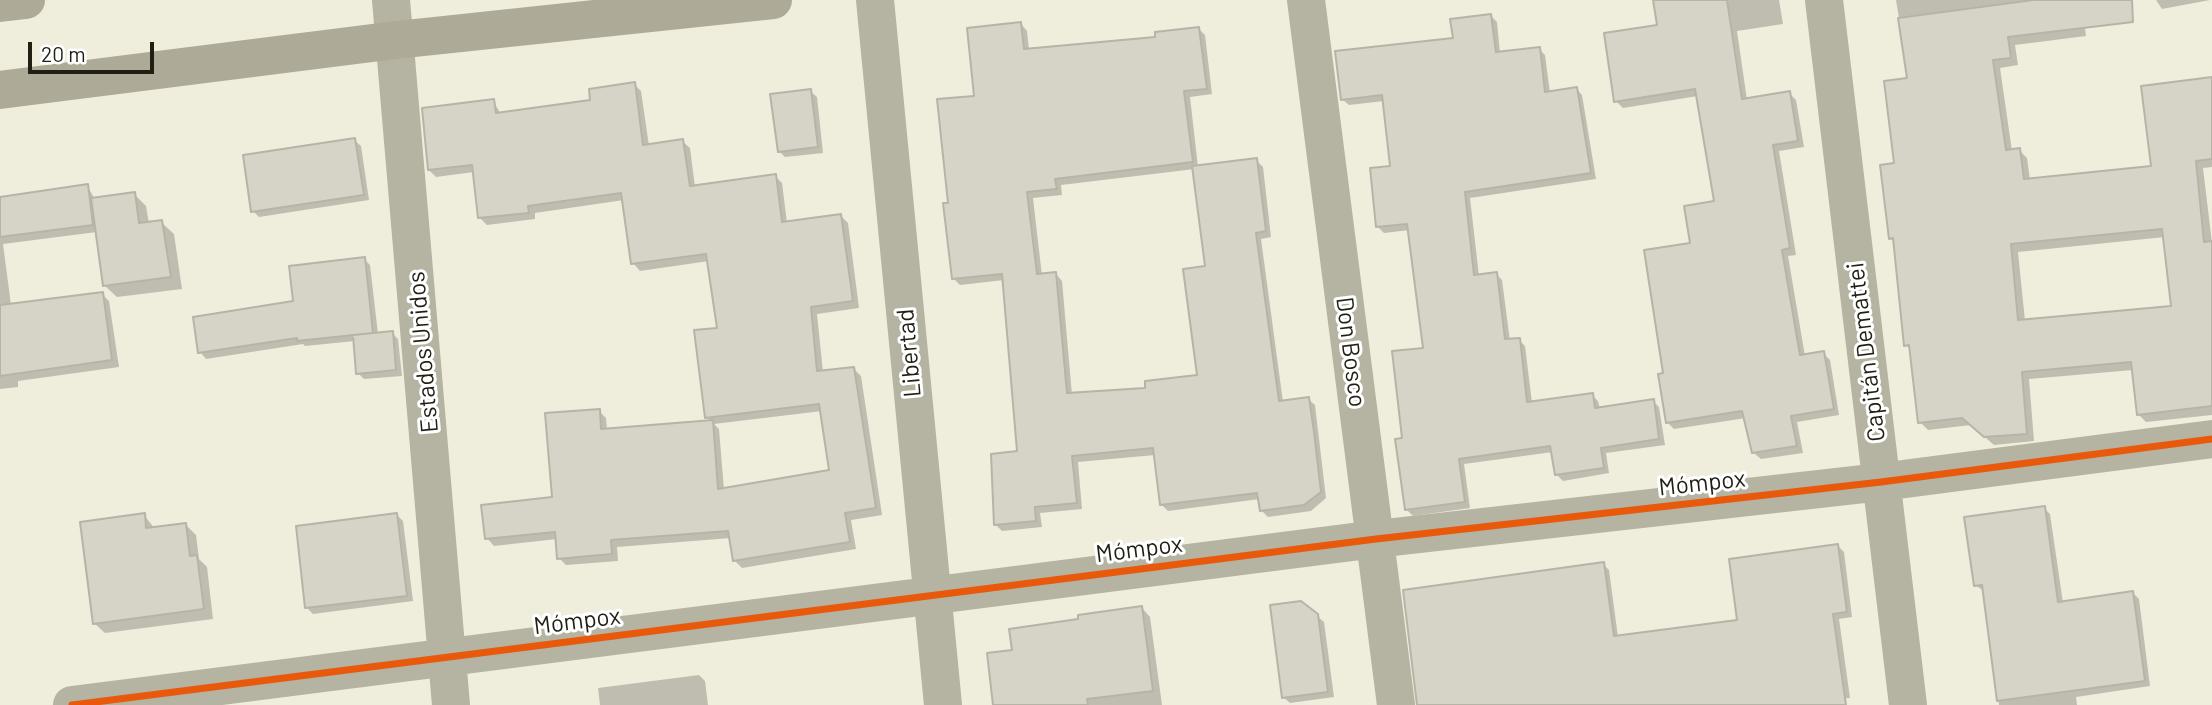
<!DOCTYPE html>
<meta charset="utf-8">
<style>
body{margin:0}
#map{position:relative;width:2212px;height:705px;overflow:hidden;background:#efeddc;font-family:Barlow,sans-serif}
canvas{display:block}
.scale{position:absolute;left:28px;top:42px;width:126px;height:32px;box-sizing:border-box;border:4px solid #201f13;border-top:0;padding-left:9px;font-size:21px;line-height:24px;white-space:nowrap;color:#201f13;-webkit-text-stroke:5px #fff;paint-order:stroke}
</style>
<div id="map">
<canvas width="2212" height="705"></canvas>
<div class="scale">20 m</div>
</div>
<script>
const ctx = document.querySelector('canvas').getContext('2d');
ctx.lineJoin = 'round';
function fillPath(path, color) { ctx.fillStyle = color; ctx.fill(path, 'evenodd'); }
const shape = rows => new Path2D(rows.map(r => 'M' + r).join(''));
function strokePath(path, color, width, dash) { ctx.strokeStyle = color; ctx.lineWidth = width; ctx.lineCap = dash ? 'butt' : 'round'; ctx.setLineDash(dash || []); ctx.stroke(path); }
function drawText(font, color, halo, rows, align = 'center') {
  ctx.font = font + ' Barlow,sans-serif'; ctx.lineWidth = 6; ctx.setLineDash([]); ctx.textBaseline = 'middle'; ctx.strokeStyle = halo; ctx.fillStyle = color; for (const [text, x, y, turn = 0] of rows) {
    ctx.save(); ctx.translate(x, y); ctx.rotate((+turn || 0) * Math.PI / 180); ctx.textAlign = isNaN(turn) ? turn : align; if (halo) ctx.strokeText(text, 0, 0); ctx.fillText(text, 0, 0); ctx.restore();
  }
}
fillPath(shape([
 [1654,0,1779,0,1783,24,1737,31,1747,100,1789,93,1796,100,1804,147,1779,151,1796,255,1788,256,1805,356,1823,353,1830,360,1839,415,1797,422,1803,453,1761,459,1754,453,1746,418,1674,429,1667,422,1665,374,1692,244,1716,203,1698,96,1623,108,1616,101,1659,27],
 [1896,0,2081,0,2086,36,2015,45,2018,65,2000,68,2012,151,2019,150,2027,158,2030,180,2152,168,2212,79,2212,167,2203,168,2212,243,2212,415,2146,422,2138,414,2133,370,2029,379,2034,441,1994,445,1971,425,1928,430,1920,422,1911,350,1906,345,1895,243,1891,238,1896,165,1909,80],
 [2165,237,2173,308,2025,321,2018,252],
 [2156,0,2210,0,2162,9],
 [1491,16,1497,22,1500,53,1539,49,1545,55,1550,93,1576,88,1582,95,1596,179,1470,198,1479,276,1496,274,1502,280,1510,341,1519,340,1525,346,1532,403,1592,395,1598,401,1600,409,1653,401,1659,407,1665,445,1606,453,1609,473,1563,481,1557,475,1553,452,1464,464,1470,508,1413,516,1407,510,1404,439,1425,349,1410,230,1384,233,1378,227,1392,167,1384,101,1349,105,1342,99,1454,39],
 [1021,24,1027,31,1029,50,1157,38,1199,29,1205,35,1212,94,1190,97,1198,167,1256,160,1263,167,1271,237,1261,239,1283,402,1308,399,1315,405,1326,498,1311,511,1268,517,1261,510,1260,499,1168,511,1161,504,1155,455,1078,462,1082,509,1040,513,1042,527,1002,531,996,525,1019,453,1004,280,960,285,954,279,950,204,976,97],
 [1195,169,1207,268,1198,376,1147,389,1072,395,1062,281,1056,274,1042,276,1033,198,1062,195,1061,185],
 [634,84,641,91,649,146,682,141,690,148,695,187,775,176,782,183,787,223,841,216,848,223,859,308,817,314,823,372,854,369,861,376,882,515,851,520,856,549,742,568,735,561,731,538,617,547,618,561,566,565,559,558,557,539,494,546,487,538,554,499,599,411,606,418,607,430,711,422,707,417,719,329,709,261,640,271,633,263,624,200,535,213,535,219,487,225,480,218,474,172,436,177,429,170,493,101,501,114,592,101],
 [822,411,831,472,724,490,719,429,714,424],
 [810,91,817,97,823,153,785,157,779,151],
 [354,140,361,146,369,200,259,217,253,211],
 [87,186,95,199,134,194,146,206,149,224,161,222,174,234,182,289,117,297,104,285,97,232,3,244,11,305,102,294,109,301,119,367,18,381,18,387,0,389,0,198],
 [364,259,370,265,378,334,392,333,398,339,402,376,364,379,358,373,355,341,305,346,303,344,206,359,200,352,295,303],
 [2044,508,2050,514,2063,603,2133,593,2139,599,2150,686,2076,697,2077,705,1999,705,1984,591,1975,585],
 [144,515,155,529,186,525,196,535,199,559,207,567,213,619,105,633,94,623],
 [397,515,403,521,413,601,313,614,307,608],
 [1838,546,1844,552,1852,617,1839,619,1850,698,1835,699,1836,705,1420,705,1603,564,1609,570,1618,637,1739,621],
 [1142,608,1150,617,1162,705,995,705,1014,651],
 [1317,616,1324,622,1334,697,1290,703,1283,697],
 [699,675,705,681,708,705,600,705,598,688]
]), '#0003');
const building = shape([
 [1653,0,1727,0,1742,99,1790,91,1798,141,1773,145,1790,248,1782,250,1800,355,1824,351,1834,409,1791,416,1797,446,1752,453,1742,411,1666,423,1658,374,1663,373,1644,250,1690,243,1684,206,1714,201,1695,89,1614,102,1604,33,1657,25,1653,0],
 [2033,0,2132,0,2133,22,2008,37,2011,58,1993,60,2006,150,2020,148,2024,179,2151,166,2141,86,2212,77,2212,159,2196,161,2204,242,2212,241,2212,406,2137,415,2131,362,2022,372,2027,434,1984,437,1962,418,1918,423,1909,345,1904,346,1893,238,1889,239,1880,165,1894,163,1884,81,1907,78,1898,18,2033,0],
 [2162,229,2171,306,2018,320,2011,244,2162,229],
 [1491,14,1496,52,1540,47,1545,92,1577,87,1591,173,1465,192,1474,275,1497,272,1505,339,1520,338,1527,402,1593,393,1595,408,1654,399,1659,439,1601,448,1604,468,1555,475,1550,446,1459,459,1465,502,1405,510,1395,439,1402,438,1392,351,1423,348,1407,224,1376,227,1370,168,1390,166,1382,95,1341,100,1335,51,1453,38,1450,19,1491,14],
 [1021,22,1024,49,1155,37,1155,32,1199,27,1207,89,1184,91,1193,162,1055,179,1057,189,1027,192,1037,274,1056,272,1067,393,1145,388,1145,381,1197,375,1183,269,1205,266,1192,166,1257,158,1266,231,1256,233,1279,401,1309,397,1314,432,1321,492,1304,505,1260,511,1257,493,1160,505,1153,448,1072,456,1077,503,1035,507,1036,521,994,525,991,454,1017,451,1002,274,952,279,943,203,948,203,937,99,974,96,967,28,1021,22],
 [635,82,643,145,683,139,690,186,776,174,782,222,841,214,853,301,811,307,817,371,854,367,876,508,845,513,850,542,733,561,728,531,611,540,612,554,557,559,555,532,485,539,481,505,552,497,545,413,600,409,601,429,713,420,718,489,829,470,819,404,705,418,694,330,717,328,706,254,631,264,621,193,528,206,529,213,478,218,472,165,428,170,422,108,494,99,496,113,590,100,589,89,635,82],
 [811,89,818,147,778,152,770,94,811,89],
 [355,138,364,195,251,212,243,155,355,138],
 [88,184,93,225,0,237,0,197,88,184],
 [135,192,139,223,162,220,171,277,103,286,91,198,135,192],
 [365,257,373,333,297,341,297,338,198,353,193,317,293,301,289,266,365,257],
 [103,292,112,360,0,376,0,305,103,292],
 [393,331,396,370,356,374,353,335,393,331],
 [2045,506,2058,602,2133,591,2145,681,1997,701,1982,585,1974,586,1964,517,2045,506],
 [145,513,146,528,186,523,190,556,197,555,204,609,93,624,80,522,145,513],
 [397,513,407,596,305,608,296,526,397,513],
 [1838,544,1847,612,1833,614,1846,705,1417,705,1403,590,1604,562,1614,636,1737,620,1729,559,1838,544],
 [1301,601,1318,614,1328,692,1282,698,1270,605,1301,601],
 [1142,606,1153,691,1087,699,1088,705,993,705,987,653,1012,650,1009,629,1078,619,1078,615,1142,606]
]);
fillPath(building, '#d5d4c7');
strokePath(building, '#b6b4a7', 2);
strokePath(shape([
 [391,0,451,705],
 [875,0,943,705],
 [1306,0,1396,705],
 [1824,0,1908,705],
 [72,705,1376,539,1881,482,2212,439]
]), '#b5b3a2', 38);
strokePath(shape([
 [0,3,26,0],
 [0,90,396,40,773,0]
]), '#adab97', 38);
strokePath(shape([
 [72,705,1376,539,1881,482,2212,439]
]), '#e8590c', 7);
drawText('24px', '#201f13', '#fff', [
 ["Estados Unidos",423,352,-95],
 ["Don Bosco",1351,352,83],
 ["Capitán Demattei",1866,352,-97],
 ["Libertad",909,353,-95],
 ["Mómpox",1702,483,-6],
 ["Mómpox",1139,549,-7],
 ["Mómpox",577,621,-7]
]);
</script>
